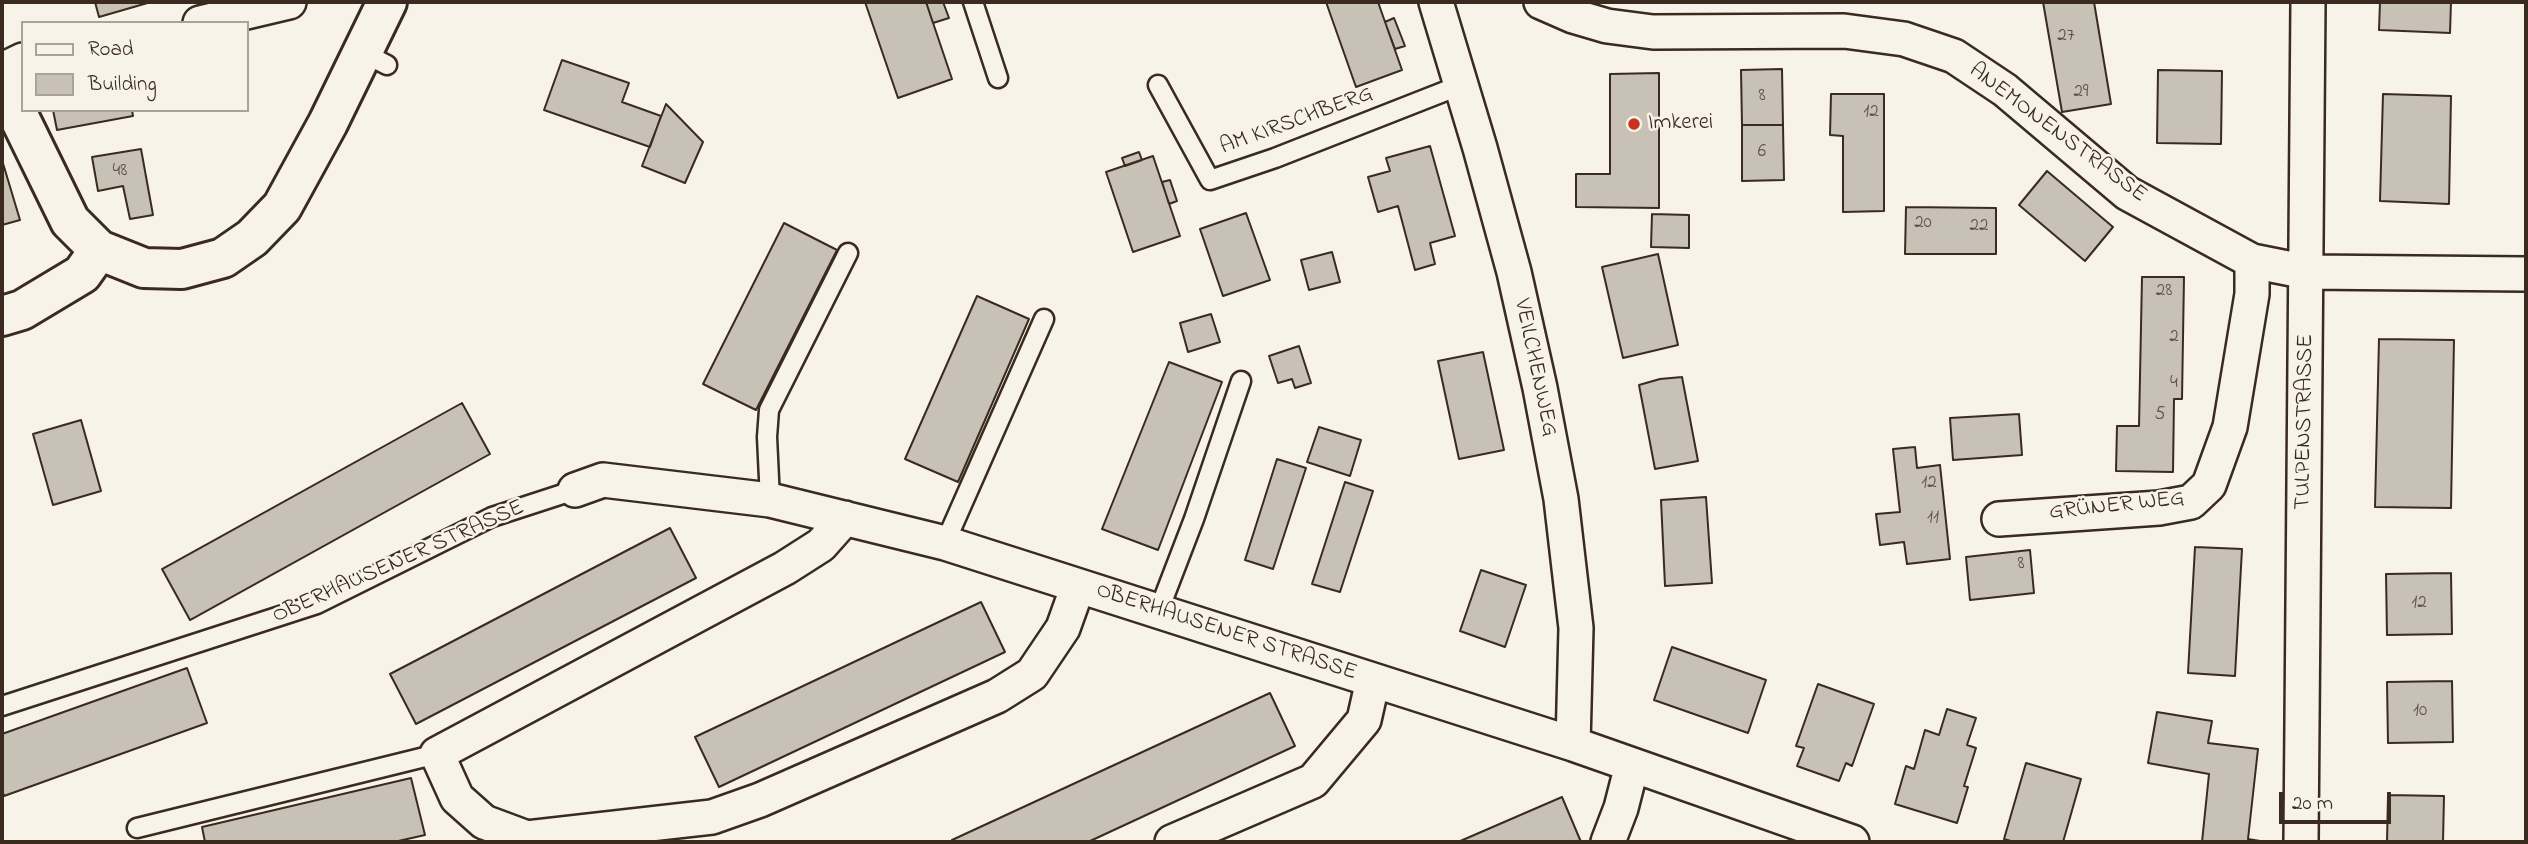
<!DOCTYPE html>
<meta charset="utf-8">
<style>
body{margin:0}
#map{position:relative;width:2528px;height:844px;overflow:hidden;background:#f7f3e8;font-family:"Indie Flower",sans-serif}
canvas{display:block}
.frame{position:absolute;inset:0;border:4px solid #3b2a1e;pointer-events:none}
.legend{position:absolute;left:21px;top:21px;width:228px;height:91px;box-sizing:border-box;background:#f7f3e8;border:2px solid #aca397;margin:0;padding:9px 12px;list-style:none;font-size:21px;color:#3b2a1e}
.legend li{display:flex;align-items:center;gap:14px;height:35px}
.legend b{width:35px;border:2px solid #aca397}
.scale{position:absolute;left:2279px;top:792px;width:112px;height:32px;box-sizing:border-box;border:4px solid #3b2a1e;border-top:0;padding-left:9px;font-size:21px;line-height:24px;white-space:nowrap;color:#3b2a1e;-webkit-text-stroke:5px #f7f3e8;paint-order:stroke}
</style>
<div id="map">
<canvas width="2528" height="844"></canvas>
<div class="frame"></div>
<ul class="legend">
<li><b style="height:9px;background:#f7f3e8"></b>Road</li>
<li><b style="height:19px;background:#c8c1b6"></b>Building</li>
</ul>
<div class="scale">20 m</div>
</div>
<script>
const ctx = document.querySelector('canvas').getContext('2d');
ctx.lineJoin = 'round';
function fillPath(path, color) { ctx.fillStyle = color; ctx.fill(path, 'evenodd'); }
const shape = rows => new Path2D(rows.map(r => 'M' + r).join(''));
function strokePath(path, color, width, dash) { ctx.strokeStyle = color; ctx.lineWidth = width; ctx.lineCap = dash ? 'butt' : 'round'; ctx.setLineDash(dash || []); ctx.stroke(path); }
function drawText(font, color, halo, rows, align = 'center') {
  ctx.font = font + ' "Indie Flower",sans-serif'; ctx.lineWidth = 5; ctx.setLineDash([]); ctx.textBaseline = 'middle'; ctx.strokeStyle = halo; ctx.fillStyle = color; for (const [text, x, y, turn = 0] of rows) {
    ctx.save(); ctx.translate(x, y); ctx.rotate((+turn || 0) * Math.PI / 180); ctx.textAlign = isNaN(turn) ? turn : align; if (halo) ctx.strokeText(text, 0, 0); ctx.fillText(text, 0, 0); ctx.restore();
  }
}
const building = shape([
 [95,2,151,2,99,17,95,2],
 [865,2,926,2,952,79,898,98,865,2],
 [926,2,943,2,949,18,933,23,926,2],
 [1326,2,1378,2,1402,70,1356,87,1326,2],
 [2043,2,2094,2,2111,104,2062,112,2043,2],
 [2380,2,2451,2,2450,33,2379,30,2380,2],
 [1394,18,1405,46,1395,49,1385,22,1394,18],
 [562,60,629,83,622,102,661,116,650,147,544,110,562,60],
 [1782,69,1783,125,1742,125,1741,70,1782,69],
 [2158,70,2222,71,2221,144,2157,143,2158,70],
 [1659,73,1659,208,1576,207,1576,174,1610,174,1610,74,1659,73],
 [1831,94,1884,94,1884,211,1843,212,1843,136,1830,135,1831,94],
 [2383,94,2451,96,2449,204,2380,201,2383,94],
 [666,104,703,142,685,183,642,166,666,104],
 [53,110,132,110,133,116,57,130,53,110],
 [1742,125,1783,125,1784,180,1742,181,1742,125],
 [1430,146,1455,236,1430,243,1435,264,1415,270,1398,206,1378,212,1368,177,1390,171,1386,158,1430,146],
 [141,149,153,215,130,219,123,186,98,191,92,157,141,149],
 [1139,152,1142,160,1125,166,1122,158,1139,152],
 [1153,156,1180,236,1133,252,1106,172,1153,156],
 [2,160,20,220,2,225,2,160],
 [2047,171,2113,227,2085,261,2019,205,2047,171],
 [1170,180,1177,201,1169,204,1162,182,1170,180],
 [1906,207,1996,208,1996,254,1905,254,1906,207],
 [1246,213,1270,280,1223,296,1200,229,1246,213],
 [1652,214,1689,215,1689,248,1651,247,1652,214],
 [784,223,837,250,756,410,703,384,784,223],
 [1332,252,1340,282,1309,290,1301,260,1332,252],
 [1658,254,1678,345,1623,358,1602,267,1658,254],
 [2142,277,2184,277,2182,399,2174,399,2173,472,2116,471,2117,426,2139,426,2142,277],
 [977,296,1029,319,958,482,905,459,977,296],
 [1211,314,1220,342,1188,352,1180,323,1211,314],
 [2379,339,2454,340,2451,508,2375,507,2379,339],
 [1299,346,1311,383,1295,388,1292,379,1278,383,1269,356,1299,346],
 [1483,352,1504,450,1459,459,1438,361,1483,352],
 [1169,362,1222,382,1158,550,1102,529,1169,362],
 [1682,377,1698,461,1655,469,1639,385,1660,379,1682,377],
 [462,403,490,454,190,620,162,569,462,403],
 [2019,414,2022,455,1953,460,1950,418,2019,414],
 [81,420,101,491,53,505,33,434,81,420],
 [1319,427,1361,440,1350,476,1307,462,1319,427],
 [1915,447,1917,468,1940,465,1950,559,1907,564,1904,542,1880,545,1876,514,1900,512,1893,449,1915,447],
 [1277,459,1306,468,1273,569,1245,560,1277,459],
 [1345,482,1373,491,1340,592,1312,584,1345,482],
 [1706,497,1712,583,1665,586,1661,500,1706,497],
 [670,528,696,578,416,724,390,674,670,528],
 [2195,547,2242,549,2235,676,2188,673,2195,547],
 [2030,550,2034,593,1970,600,1966,557,2030,550],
 [1481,570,1526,585,1505,647,1460,631,1481,570],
 [2451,573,2452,634,2387,635,2386,574,2451,573],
 [981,602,1005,652,719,787,695,737,981,602],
 [1672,647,1766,680,1748,733,1654,700,1672,647],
 [187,668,207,723,4,796,2,790,2,734,187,668],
 [2452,681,2453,742,2388,743,2387,682,2452,681],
 [1818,684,1874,704,1852,766,1846,763,1839,781,1797,766,1804,748,1796,746,1818,684],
 [1270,693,1295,746,1088,842,953,842,952,840,1270,693],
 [1947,709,1976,718,1967,745,1976,748,1964,786,1968,787,1957,823,1895,804,1906,766,1914,769,1925,730,1939,735,1947,709],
 [2157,712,2212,721,2208,743,2258,749,2248,839,2266,842,2202,842,2209,774,2148,763,2157,712],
 [2026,763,2081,779,2063,842,2014,842,2004,839,2026,763],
 [411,778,425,835,394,842,205,842,202,827,411,778],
 [2388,795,2444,796,2443,842,2387,842,2388,795],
 [1562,797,1581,842,1458,842,1562,797]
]);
fillPath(building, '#c8c1b6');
strokePath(building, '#3b2a1e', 2);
const lane = shape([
 [973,2,998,78],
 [362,52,387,65],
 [1158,85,1210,180,1275,158,1461,85],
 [770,500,767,437,769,410,848,253],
 [945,543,1044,319],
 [1159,610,1194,519,1241,381],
 [2,706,317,604,492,517,575,490],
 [137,828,437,754]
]);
const street = shape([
 [1436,2,1480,148,1514,272,1540,388,1561,499,1576,628,1573,744],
 [1541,2,1573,16,1607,26,1653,32,1844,31,1904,39,1954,56,2005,90,2127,193,2252,261,2307,272,2526,274],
 [200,23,289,2],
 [2,70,23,60],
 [575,490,603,480,770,500,945,543,1573,744,1852,842],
 [845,518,821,545,785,568,437,754,457,798,484,822,527,838,712,817,760,800,997,696,1032,674,1063,628,1078,586],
 [1999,519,2159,508,2191,502,2209,485,2230,427,2252,294,2252,261],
 [1172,842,1313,781,1364,720,1373,680],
 [1608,842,1621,808,1632,765],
 [2301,842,2308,2]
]);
const secondary = shape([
 [2,82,70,221,99,250,144,268,182,269,223,258,252,238,282,207,328,123,387,2],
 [2,316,22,310,82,274,99,250]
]);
strokePath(lane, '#3b2a1e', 23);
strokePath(street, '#3b2a1e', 38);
strokePath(secondary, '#3b2a1e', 44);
strokePath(lane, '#f7f3e8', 18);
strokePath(street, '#f7f3e8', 33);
strokePath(secondary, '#f7f3e8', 38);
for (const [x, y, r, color] of [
 [1634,124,7,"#c8321e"]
]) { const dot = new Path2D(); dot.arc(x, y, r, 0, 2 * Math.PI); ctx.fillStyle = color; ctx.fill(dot); strokePath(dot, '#f7f3e8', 2.5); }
drawText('19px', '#5e5044', null, [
 ["27",2066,37],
 ["29",2081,93],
 ["8",1762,97],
 ["12",1871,113],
 ["6",1762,153],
 ["48",120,172],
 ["20",1923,224],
 ["22",1979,227],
 ["28",2164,292],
 ["2",2174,338],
 ["4",2174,384],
 ["5",2160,416],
 ["12",1929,484],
 ["11",1933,519],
 ["8",2021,565],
 ["12",2419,604],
 ["10",2420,712]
]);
drawText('23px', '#3b2a1e', '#f7f3e8', [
 ["AM KIRSCHBERG",1297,122,-20],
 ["ANEMONENSTRASSE",2057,134,37],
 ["VEILCHENWEG",1534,368,78],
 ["TULPENSTRASSE",2306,422,-89],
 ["GRÜNER WEG",2117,507,-6],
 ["OBERHAUSENER STRASSE",399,563,-24],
 ["OBERHAUSENER STRASSE",1226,633,18]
]);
drawText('23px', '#3b2a1e', '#f7f3e8', [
 ["Imkerei",1648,124]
], 'left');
</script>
